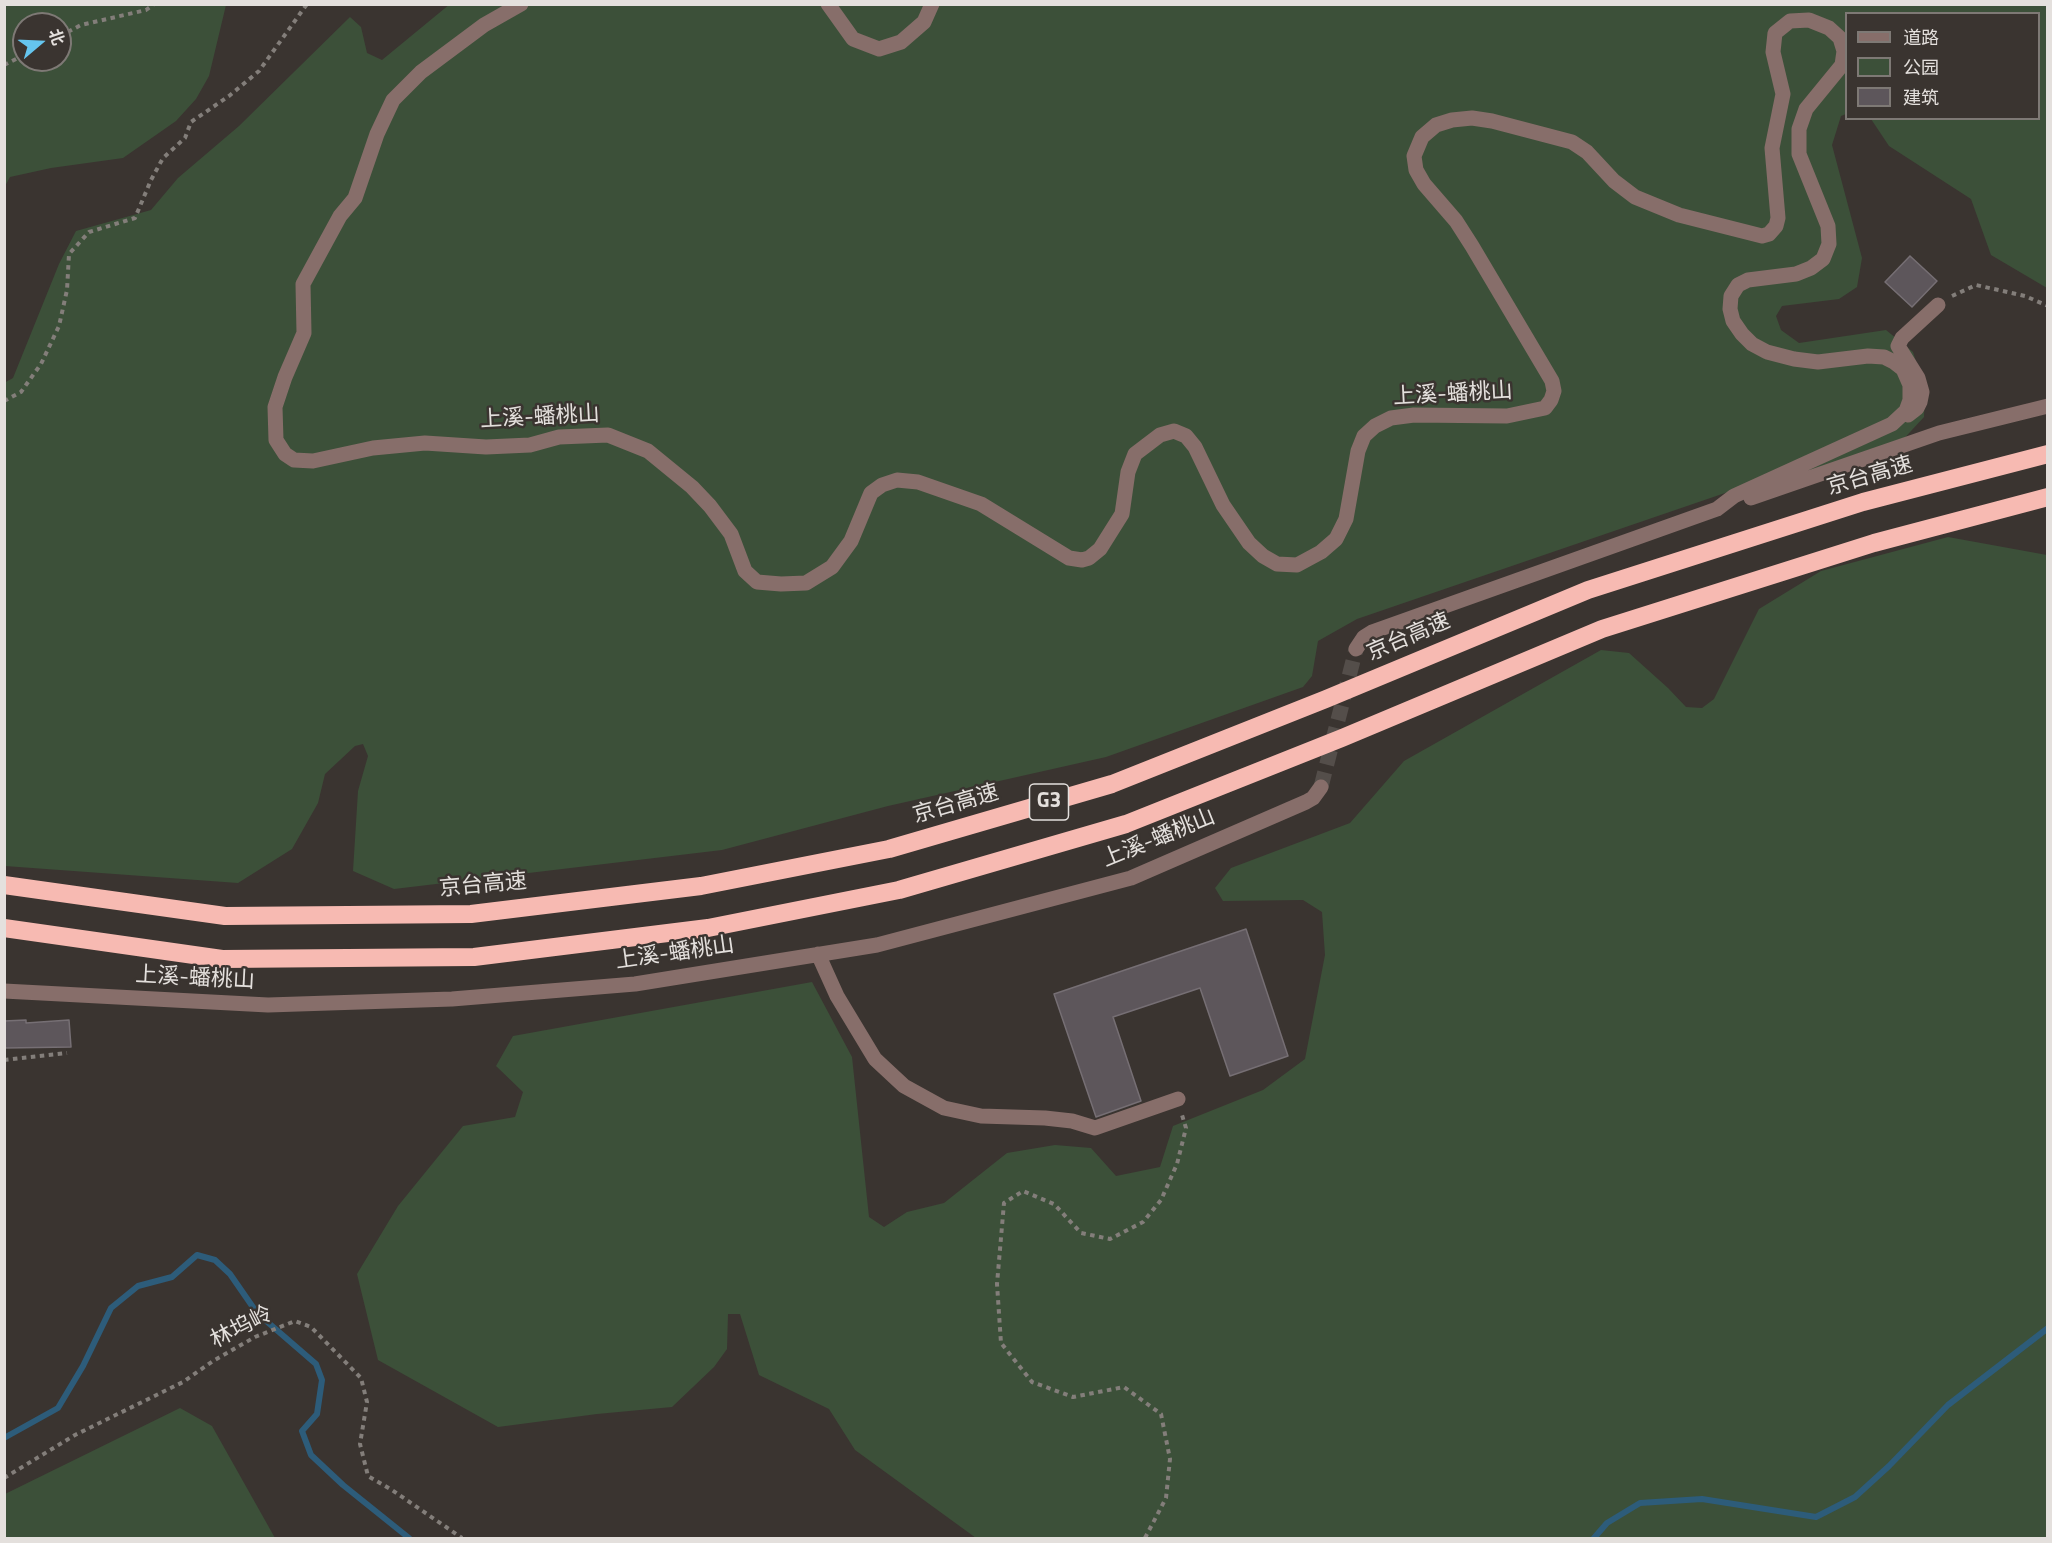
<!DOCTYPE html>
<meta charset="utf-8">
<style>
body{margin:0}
#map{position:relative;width:2052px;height:1543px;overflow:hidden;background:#3a3430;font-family:"Titillium Web","Noto Sans SC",sans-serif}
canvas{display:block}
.frame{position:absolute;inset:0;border:6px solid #e4e0dd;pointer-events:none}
.legend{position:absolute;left:1845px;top:12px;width:195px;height:108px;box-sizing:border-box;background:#3a3430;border:2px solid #7e7975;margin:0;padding:8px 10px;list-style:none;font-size:18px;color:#e4e0dd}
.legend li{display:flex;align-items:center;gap:12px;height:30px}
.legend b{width:30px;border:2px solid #7e7975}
.north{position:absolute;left:12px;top:12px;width:60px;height:60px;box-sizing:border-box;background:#3a3430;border:2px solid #7e7975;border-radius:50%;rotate:71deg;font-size:16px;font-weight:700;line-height:24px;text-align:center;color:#e4e0dd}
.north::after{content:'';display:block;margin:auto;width:21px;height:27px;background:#65c5ee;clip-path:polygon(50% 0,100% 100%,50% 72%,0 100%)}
</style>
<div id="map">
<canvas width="2052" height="1543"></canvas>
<div class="frame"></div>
<ul class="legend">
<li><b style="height:8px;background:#876e6a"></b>道路</li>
<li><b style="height:16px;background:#3c5039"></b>公园</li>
<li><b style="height:16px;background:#5d565b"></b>建筑</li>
</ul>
<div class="north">北</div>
</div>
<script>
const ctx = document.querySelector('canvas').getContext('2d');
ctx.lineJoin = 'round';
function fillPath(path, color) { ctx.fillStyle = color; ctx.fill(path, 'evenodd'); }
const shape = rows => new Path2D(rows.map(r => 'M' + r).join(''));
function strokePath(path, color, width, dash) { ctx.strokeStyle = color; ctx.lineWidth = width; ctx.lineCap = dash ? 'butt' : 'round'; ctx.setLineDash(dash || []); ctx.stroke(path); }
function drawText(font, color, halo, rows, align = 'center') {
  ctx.font = font + ' "Titillium Web","Noto Sans SC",sans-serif'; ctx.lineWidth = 5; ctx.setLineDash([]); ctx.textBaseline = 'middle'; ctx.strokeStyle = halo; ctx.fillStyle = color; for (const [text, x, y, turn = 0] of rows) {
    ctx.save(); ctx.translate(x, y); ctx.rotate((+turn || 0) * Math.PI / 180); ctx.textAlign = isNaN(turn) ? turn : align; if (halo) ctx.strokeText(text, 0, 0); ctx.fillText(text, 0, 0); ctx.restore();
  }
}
fillPath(shape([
 [5,4,226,4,226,5,209,76,196,99,176,121,123,158,51,168,10,177,5,186],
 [24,24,60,24,60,60,24,60],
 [450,4,2047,5,2047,288,1991,255,1971,199,1889,146,1871,119,2038,118,2038,14,1846,14,1846,114,1841,116,1832,145,1862,258,1857,287,1839,299,1782,306,1776,316,1781,330,1799,343,1886,330,1913,352,1925,390,1924,417,1898,445,1842,465,1725,493,1357,619,1318,641,1312,676,1303,687,1106,757,888,806,722,850,394,889,353,871,358,791,368,756,363,744,355,746,325,774,318,803,292,849,238,883,5,866,4,383,13,378,59,264,76,231,151,210,178,178,239,126,350,17,361,27,367,53,382,60],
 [1948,537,2047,555,2047,1538,976,1538,855,1450,829,1409,759,1375,740,1314,728,1314,727,1349,714,1367,672,1407,597,1414,498,1427,378,1360,357,1274,398,1206,463,1126,515,1117,523,1092,496,1066,513,1036,812,982,852,1057,869,1217,884,1227,907,1212,944,1203,1007,1153,1055,1145,1091,1148,1116,1176,1160,1167,1173,1126,1263,1090,1305,1059,1325,955,1322,912,1303,900,1223,901,1215,888,1231,868,1350,823,1404,761,1601,650,1629,653,1668,688,1686,707,1702,708,1714,699,1759,609,1821,571],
 [180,1408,212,1426,275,1538,5,1538,5,1494]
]), '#3c5039');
strokePath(shape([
 [4,1438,58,1408,83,1366,111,1308,138,1286,172,1277,197,1255,215,1260,230,1274,257,1313,316,1364,322,1380,317,1414,302,1431,311,1455,343,1485,409,1538],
 [1594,1538,1607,1523,1640,1503,1702,1499,1816,1517,1855,1497,1889,1466,1948,1405,2048,1328]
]), '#2d5c7a', 6);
const building = shape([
 [1910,256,1937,281,1912,307,1885,282,1910,256],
 [1246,929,1288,1056,1230,1076,1200,988,1113,1017,1141,1101,1096,1117,1054,994,1246,929],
 [26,1020,26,1023,69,1020,71,1047,4,1048,4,1021,26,1020]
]);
fillPath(building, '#5d565b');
strokePath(building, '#766f74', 1.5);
strokePath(shape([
 [1321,787,1356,649]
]), '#544e4a', 15, [15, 8]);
strokePath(shape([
 [60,36,81,25,146,10,154,4],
 [4,65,24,55],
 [1952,296,1976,285,2025,296,2048,306],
 [4,401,21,392,41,364,59,326,67,290,69,254,89,232,135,218,151,180,163,158,185,138,191,122,229,96,259,71,307,4],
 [4,1060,67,1053],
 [4,1478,75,1435,183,1382,213,1361,255,1337,295,1321,311,1327,361,1378,367,1402,360,1444,368,1476,392,1490,462,1538],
 [1145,1538,1166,1498,1170,1459,1161,1414,1124,1387,1073,1397,1032,1382,1001,1343,997,1284,1004,1203,1023,1191,1054,1204,1081,1233,1110,1239,1143,1222,1161,1200,1177,1164,1186,1128,1182,1115]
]), '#837e7a', 4, [4.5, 4.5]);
strokePath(shape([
 [521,4,484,25,421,72,393,100,377,134,355,198,340,216,303,284,304,333,285,377,275,407,276,440,285,454,294,460,313,461,373,448,425,443,486,447,530,445,559,437,608,435,648,451,692,487,710,506,731,534,745,571,757,582,781,584,806,583,832,567,851,541,871,493,882,485,897,480,918,482,981,504,1069,558,1082,560,1089,558,1100,549,1122,514,1128,472,1135,454,1160,435,1174,431,1186,436,1195,447,1223,505,1249,543,1263,556,1277,564,1297,565,1321,552,1336,539,1346,519,1358,451,1364,436,1375,426,1391,418,1414,415,1507,416,1545,408,1551,400,1554,391,1552,381,1472,246,1456,221,1424,184,1416,170,1414,156,1422,137,1436,125,1452,120,1472,118,1492,121,1572,142,1587,152,1614,181,1635,197,1679,215,1762,236,1769,234,1776,226,1778,218,1772,148,1783,94,1773,52,1775,33,1790,21,1809,20,1829,28,1840,38,1844,51,1842,65,1806,109,1799,129,1799,154,1828,226,1829,244,1823,259,1811,268,1796,274,1748,280,1738,285,1731,296,1730,309,1733,321,1742,334,1752,344,1767,352,1794,359,1818,362,1868,356,1884,357,1894,362,1903,369,1910,385,1910,400,1906,411,1892,424,1734,496,1717,509,1372,632,1364,637,1356,649],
 [828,4,853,39,879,49,901,42,924,22,932,4],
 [1908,415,1917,408,1920,402,1922,392,1918,378,1898,346,1902,338,1938,305],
 [1751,498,1939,433,2048,406],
 [818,954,837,996,875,1059,904,1086,944,1108,981,1116,1045,1118,1072,1121,1095,1128,1178,1099],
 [4,991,268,1005,452,999,635,984,877,945,1131,878,1306,802,1313,798,1321,787]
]), '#876e6a', 15);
strokePath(shape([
 [4,885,225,916,471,914,701,886,889,849,1112,784,1326,699,1588,590,1863,502,2048,454],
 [4,928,222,959,474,957,708,928,899,890,1126,824,1342,738,1602,629,1874,543,2048,497]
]), '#f7bab2', 18);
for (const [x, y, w] of [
 [1049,802,39]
]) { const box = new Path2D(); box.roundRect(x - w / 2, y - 18, w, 36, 4.5); ctx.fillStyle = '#3a3430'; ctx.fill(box); strokePath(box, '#e4e0dd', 1.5); }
drawText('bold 21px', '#e4e0dd', null, [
 ["G3",1049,802]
]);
drawText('22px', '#e4e0dd', '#3a3430', [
 ["上溪-蟠桃山",1453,395,-3],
 ["上溪-蟠桃山",540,418,-3],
 ["京台高速",1870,477,-16],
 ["京台高速",1409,638,-23],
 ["京台高速",956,805,-16],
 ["上溪-蟠桃山",1159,839,-22],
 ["京台高速",483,886,-5],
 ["上溪-蟠桃山",675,954,-8],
 ["上溪-蟠桃山",195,979,3],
 ["林坞岭",242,1328,-27]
]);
</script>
